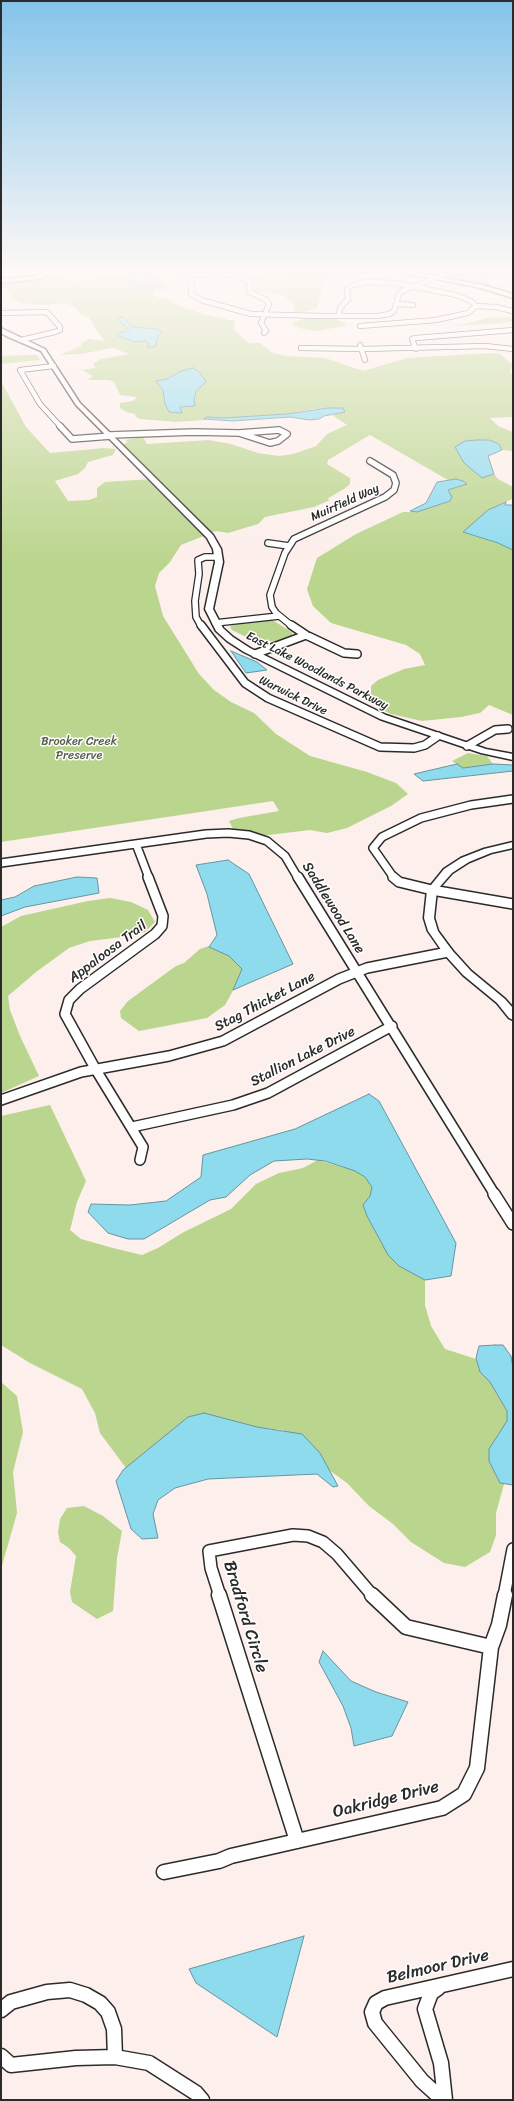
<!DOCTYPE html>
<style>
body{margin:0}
#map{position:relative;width:514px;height:2101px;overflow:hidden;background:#fdefeb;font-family:Sriracha,sans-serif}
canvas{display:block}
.frame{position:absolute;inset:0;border:2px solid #2b2b2b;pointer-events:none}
</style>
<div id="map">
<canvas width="514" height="2101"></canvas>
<div class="frame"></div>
</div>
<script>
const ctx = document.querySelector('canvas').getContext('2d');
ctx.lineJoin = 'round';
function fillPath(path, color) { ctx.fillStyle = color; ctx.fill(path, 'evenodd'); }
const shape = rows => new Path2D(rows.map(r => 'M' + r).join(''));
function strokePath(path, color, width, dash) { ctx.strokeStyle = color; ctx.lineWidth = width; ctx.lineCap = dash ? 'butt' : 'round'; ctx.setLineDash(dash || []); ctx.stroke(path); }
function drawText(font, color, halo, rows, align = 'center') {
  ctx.font = font + ' Sriracha,sans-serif'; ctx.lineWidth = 3; ctx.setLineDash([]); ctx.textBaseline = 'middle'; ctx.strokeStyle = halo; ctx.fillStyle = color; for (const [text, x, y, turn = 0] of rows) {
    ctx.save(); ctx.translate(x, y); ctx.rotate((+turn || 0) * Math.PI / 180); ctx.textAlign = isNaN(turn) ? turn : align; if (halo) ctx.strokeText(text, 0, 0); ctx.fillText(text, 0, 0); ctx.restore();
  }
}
fillPath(shape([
 [131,269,159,269,157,273,168,285,166,289,154,292,155,297,169,299,179,306,207,315,235,321,234,330,248,343,260,343,271,352,286,356,325,358,363,371,407,358,489,353,500,354,513,365,510,371,513,377,513,417,490,418,498,426,513,432,513,451,502,450,499,444,489,440,477,440,482,478,494,474,498,479,513,487,513,499,502,503,463,532,498,543,513,550,513,715,489,705,480,713,461,717,422,721,391,714,377,707,371,695,371,686,378,680,404,669,425,665,420,654,406,645,331,623,313,606,307,589,317,558,356,534,403,512,417,512,450,501,448,490,459,487,456,479,448,480,370,435,328,460,327,464,350,478,350,484,344,489,327,499,330,500,314,507,265,517,258,524,228,533,216,531,210,533,122,445,128,442,125,440,143,437,147,444,208,440,231,444,258,453,279,456,293,454,316,446,327,434,347,425,332,415,336,414,343,408,313,409,287,414,177,422,140,419,136,417,135,414,126,412,120,408,120,403,133,401,137,397,120,395,114,382,109,380,87,380,93,376,82,370,96,368,93,364,101,359,129,354,113,348,80,354,60,355,81,346,81,344,88,339,104,341,90,320,89,317,80,314,75,307,64,303,45,305,22,303,15,300,6,289,1,287,3,282,56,277,74,281,121,277,132,279,133,281,126,287,127,289,143,290,156,287,147,273],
 [118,318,127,321,132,327,158,329,156,343,150,345,146,341,135,341,123,331,129,330],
 [181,371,200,373,203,377,190,407,179,407,168,411,163,390,156,381,167,379],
 [250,269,275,269,299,274,335,277,326,281,322,287,317,308,300,313,294,311,294,305,283,295,254,291,253,289,256,284,253,281,255,278,266,277,267,275],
 [325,317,341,321,347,326,315,331,299,328,292,324,293,322,307,318],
 [492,317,513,318,513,322,456,326],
 [33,355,37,355,40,360,1,364,1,356],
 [1,381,26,427,50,453,104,448,116,449,113,455,88,462,85,468,78,474,55,481,68,501,89,500,97,497,97,488,105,482,152,479,206,535,181,545,170,562,159,573,155,586,163,616,199,674,214,690,231,702,254,713,276,734,310,756,367,772,396,783,408,794,391,806,347,828,327,833,310,830,260,836,233,829,229,821,239,818,279,811,273,801,1,842],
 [248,621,274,621,293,633,288,640,276,642,248,638,232,630,230,626],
 [468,753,487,756,493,764,462,768,452,761],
 [110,898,131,902,148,910,155,922,145,932,130,936,90,941,69,948,36,972,8,996,10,1010,20,1036,39,1076,1,1093,1,927,21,916,88,901],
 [209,946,229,956,242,969,235,987,225,1005,207,1018,139,1031,121,1018,120,1011,128,1001,176,966,184,963,200,949],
 [50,1105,86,1181,77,1202,70,1230,81,1239,113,1248,142,1255,158,1248,182,1233,231,1209,256,1184,279,1173,303,1168,318,1160,355,1171,365,1177,372,1187,370,1196,363,1205,367,1216,388,1255,399,1266,425,1280,425,1305,431,1326,445,1349,476,1359,480,1372,490,1382,507,1411,507,1421,489,1449,489,1461,500,1483,504,1484,496,1513,496,1535,490,1552,465,1567,444,1563,411,1542,393,1524,369,1506,347,1483,329,1470,320,1453,283,1430,257,1427,204,1413,188,1417,126,1468,100,1433,95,1413,82,1389,30,1363,1,1345,1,1116],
 [1,1382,17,1396,23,1432,13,1472,17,1513,1,1569],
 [84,1506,103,1516,122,1531,117,1558,113,1611,97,1619,72,1602,70,1592,76,1556,69,1548,60,1542,58,1532,60,1519,67,1508]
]), '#bad58d');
const water = shape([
 [275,269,373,269,383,271,335,277,299,274,275,269],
 [136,270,147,272,157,287,148,291,127,289,126,287,133,280,126,275,136,270],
 [466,271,498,273,485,281,490,284,483,285,449,277,466,271],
 [123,317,132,327,158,329,162,332,157,338,156,346,148,348,147,346,150,345,146,341,135,342,118,336,117,335,119,333,129,330,117,318,123,317],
 [193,368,200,373,206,382,196,391,194,400,195,406,180,407,182,413,169,412,165,404,163,390,156,381,167,379,181,371,193,368],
 [328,408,343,408,345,412,324,416,319,419,309,420,290,417,233,421,204,419,207,417,223,418,287,414,328,408],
 [477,440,489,440,499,444,502,450,488,456,494,474,482,478,464,463,455,447,465,441,477,440],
 [456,479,463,481,467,484,448,490,452,497,450,501,417,512,410,511,426,503,437,482,456,479],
 [506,502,505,505,513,505,513,550,498,543,463,532,488,510,506,502],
 [231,651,257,662,267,670,246,673,231,651],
 [457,764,463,768,493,764,513,765,513,771,423,781,414,774,457,764],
 [228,860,249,874,293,964,233,990,242,969,229,956,209,947,217,935,207,894,196,865,228,860],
 [77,877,97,878,99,893,25,907,1,916,1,900,15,897,34,886,77,877],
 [369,1094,379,1101,456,1243,451,1276,425,1280,399,1266,388,1255,367,1216,363,1205,370,1196,372,1187,365,1177,355,1171,325,1161,307,1159,274,1161,250,1175,226,1197,210,1200,144,1239,128,1239,108,1233,88,1212,91,1204,130,1205,166,1201,201,1177,203,1155,295,1129,369,1094],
 [495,1345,503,1345,511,1356,513,1368,513,1485,500,1483,489,1461,489,1449,507,1421,507,1411,490,1382,480,1372,476,1358,479,1346,495,1345],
 [204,1413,257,1427,302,1434,320,1453,338,1486,333,1487,317,1474,208,1479,175,1488,158,1500,153,1514,158,1538,142,1539,131,1529,116,1481,123,1470,188,1417,204,1413],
 [323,1651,351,1681,376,1692,408,1702,392,1736,354,1746,351,1728,343,1706,319,1662,323,1651],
 [304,1936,277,2037,196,1983,189,1969,304,1936]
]);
fillPath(water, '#8edbee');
strokePath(water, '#6695a0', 1);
const streetFar5 = shape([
 [185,269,185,273,192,284,191,294,201,300,251,314,322,316,378,316,390,314,394,311,399,294,403,291,449,272],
 [443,273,470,269,513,273],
 [186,275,222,274,238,276,248,281,250,283,249,292,265,299,269,304,261,323,266,331,264,333],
 [397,304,413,305],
 [476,306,496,307,513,311],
 [1,313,47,312,60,327,60,330,55,332,21,340],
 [339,315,340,308,348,299,347,289,352,285,368,282,395,283,456,295,471,301,476,306,468,313,436,320,360,326],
 [360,345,365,360],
 [301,348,362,349,485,346,513,349],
 [416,349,412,339,416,338,513,330],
 [54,366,20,370,40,404,61,427]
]);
const streetFar4 = shape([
 [60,426,72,439,111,436],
 [279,430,287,434,278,441,270,443,239,433,279,430],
 [110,435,194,432,239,433],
 [268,543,289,546],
 [215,623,279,616],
 [201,626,196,617,195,601,199,574,198,560,205,557,218,557],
 [292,626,276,613,272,607,270,595,285,553,294,539,385,497,394,490,396,483,393,475,370,461]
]);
const streetFar3 = shape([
 [201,625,245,683,268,698,380,747,414,748,425,745,438,736],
 [291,625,306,635,344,653,357,654],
 [255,654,306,635],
 [467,746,495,730,508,729],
 [136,844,149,878],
 [1,863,206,834,228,833,249,835,267,841,285,856,298,878],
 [394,878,373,848,382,837,421,818,471,805,513,799]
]);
const streetFar2 = shape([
 [298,877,495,1195],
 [393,877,399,882,432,890,513,904],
 [1,1100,81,1072,169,1056,223,1041,339,979,367,968,448,952],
 [132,1127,233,1105,268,1093,392,1026],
 [140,1160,143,1147,96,1070,65,1014,69,1000,80,989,155,934,162,926,163,916,148,877]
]);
const streetFar1 = shape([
 [494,1194,513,1224],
 [220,1596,211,1568,209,1551,293,1535,308,1536,323,1542,337,1554,373,1596],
 [504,1596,513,1549]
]);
const street = shape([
 [219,1595,297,1841],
 [372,1595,406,1627,491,1647],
 [164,1872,219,1861,231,1856,442,1808,464,1794,477,1768,491,1647,499,1625,505,1595],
 [438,1988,431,1993,425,2009,441,2063,445,2100],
 [1,2010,11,2002,47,1992,70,1990,86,1995,100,2003,108,2012,114,2029,115,2057],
 [1,2056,11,2065,76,2058,115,2057,149,2063,196,2093,202,2100],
 [443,2100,422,2081,375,2023,372,2012,376,2003,385,1998,513,1969]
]);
const secondary = shape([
 [49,269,55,269,48,275,38,279,1,283,1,279,35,276,49,269],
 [385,269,396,269,482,285,513,294,513,298,481,288,385,269],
 [1,328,45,349,80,403,213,535,221,549,223,562,213,609,223,628,233,637,250,648,386,715,486,749,513,754,513,760,481,753,380,719,244,652,227,641,216,631,205,609,215,562,213,549,207,538,76,405,41,351,6,336,1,333,1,328],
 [513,842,513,848,491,853,469,862,452,873,437,890,434,918,438,931,452,950,471,971,505,999,513,1008,513,1020,509,1018,497,1003,463,975,444,954,428,931,424,918,427,890,444,869,461,858,484,849,513,842]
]);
strokePath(streetFar5, '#2b2b2b', 6);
strokePath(streetFar4, '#2b2b2b', 8);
strokePath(streetFar3, '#2b2b2b', 10);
strokePath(streetFar2, '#2b2b2b', 12);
strokePath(streetFar1, '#2b2b2b', 14);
strokePath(street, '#2b2b2b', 17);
strokePath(secondary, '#2b2b2b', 3);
strokePath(streetFar5, '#fff', 4.5);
strokePath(streetFar4, '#fff', 5.5);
strokePath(streetFar3, '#fff', 7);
strokePath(streetFar2, '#fff', 9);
strokePath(streetFar1, '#fff', 11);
strokePath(street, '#fff', 14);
fillPath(secondary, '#fff');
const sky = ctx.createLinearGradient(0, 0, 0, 563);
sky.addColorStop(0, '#84c4ea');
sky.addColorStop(0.48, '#fef8f6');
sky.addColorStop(1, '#fef8f600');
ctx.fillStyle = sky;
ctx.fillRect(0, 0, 514, 563);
drawText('12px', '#2b2b2b', '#fff', [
 ["Muirfield Way",345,503,-24],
 ["East Lake Woodlands Parkway",317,671,27],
 ["Warwick Drive",293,696,26]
]);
drawText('12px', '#565e48', '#fff', [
 ["Brooker Creek",79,742],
 ["Preserve",79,756]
]);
drawText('14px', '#2b2b2b', '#fff', [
 ["Saddlewood Lane",333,908,58],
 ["Appaloosa Trail",108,952,-37],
 ["Stag Thicket Lane",265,1002,-28],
 ["Stallion Lake Drive",303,1057,-27]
]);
drawText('17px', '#2b2b2b', '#fff', [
 ["Bradford Circle",245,1617,73],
 ["Oakridge Drive",386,1800,-14],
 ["Belmoor Drive",438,1967,-13]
]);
</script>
